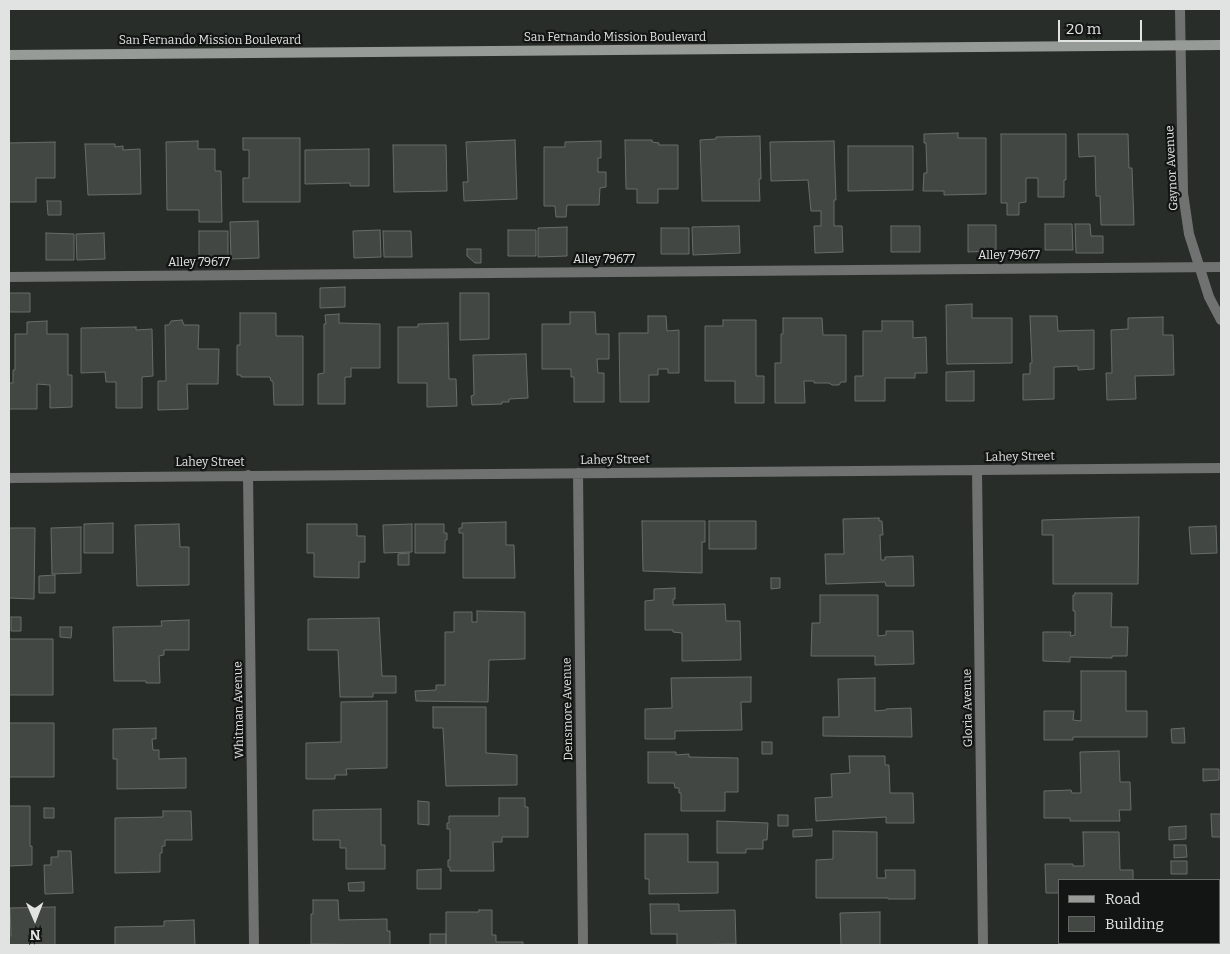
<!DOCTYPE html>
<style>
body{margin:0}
#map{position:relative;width:1230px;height:954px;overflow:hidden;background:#282d2a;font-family:Bitter,serif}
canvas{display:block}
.frame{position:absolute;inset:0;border:10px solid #e0e3e1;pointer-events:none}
.legend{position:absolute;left:1058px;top:879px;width:162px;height:65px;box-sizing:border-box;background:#121513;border:1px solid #646765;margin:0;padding:6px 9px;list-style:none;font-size:15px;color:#e0e3e1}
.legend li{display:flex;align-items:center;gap:10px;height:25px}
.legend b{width:25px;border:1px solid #646765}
.north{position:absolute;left:10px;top:894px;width:50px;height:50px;-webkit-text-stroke:4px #121513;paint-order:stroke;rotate:179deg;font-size:14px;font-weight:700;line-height:20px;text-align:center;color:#e0e3e1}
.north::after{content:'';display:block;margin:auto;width:18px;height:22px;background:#e0e3e1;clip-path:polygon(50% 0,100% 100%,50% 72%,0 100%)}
.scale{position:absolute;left:1058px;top:20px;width:84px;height:22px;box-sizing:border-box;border:2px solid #e0e3e1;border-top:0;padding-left:6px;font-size:15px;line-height:18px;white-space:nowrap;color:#e0e3e1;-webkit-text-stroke:4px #121513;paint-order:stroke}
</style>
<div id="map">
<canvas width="1230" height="954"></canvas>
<div class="frame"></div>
<ul class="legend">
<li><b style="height:6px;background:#969b98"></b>Road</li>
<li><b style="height:14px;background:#424744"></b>Building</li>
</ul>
<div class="north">N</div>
<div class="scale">20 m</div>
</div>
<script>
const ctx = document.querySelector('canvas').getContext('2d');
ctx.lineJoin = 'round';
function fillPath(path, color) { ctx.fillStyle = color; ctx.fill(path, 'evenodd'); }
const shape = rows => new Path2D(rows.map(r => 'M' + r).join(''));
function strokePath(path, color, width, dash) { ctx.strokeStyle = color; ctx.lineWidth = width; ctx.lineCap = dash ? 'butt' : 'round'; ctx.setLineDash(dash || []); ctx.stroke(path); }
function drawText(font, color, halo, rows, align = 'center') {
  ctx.font = font + ' Bitter,serif'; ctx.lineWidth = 4.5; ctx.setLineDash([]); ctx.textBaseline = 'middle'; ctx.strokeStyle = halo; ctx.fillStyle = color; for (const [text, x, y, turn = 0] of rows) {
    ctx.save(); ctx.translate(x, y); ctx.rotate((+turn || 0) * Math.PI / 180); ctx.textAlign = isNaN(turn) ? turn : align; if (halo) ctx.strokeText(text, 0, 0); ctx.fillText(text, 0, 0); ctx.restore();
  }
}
const building = shape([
 [958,133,958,138,986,138,986,194,944,195,944,191,923,191,924,173,927,173,926,143,924,143,924,134,958,133],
 [1001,134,1066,134,1066,180,1064,180,1064,197,1038,197,1038,178,1026,178,1026,202,1019,203,1019,215,1007,215,1007,203,1001,203,1001,134],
 [1078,134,1128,134,1129,168,1132,168,1134,225,1101,225,1100,196,1096,196,1095,156,1079,157,1078,134],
 [760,136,761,179,759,179,760,201,702,201,700,140,716,139,716,137,760,136],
 [243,138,300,138,300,202,243,202,243,178,249,178,249,150,243,150,243,138],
 [515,140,517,199,464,201,463,182,468,182,466,142,515,140],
 [625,140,652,140,652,142,659,143,659,145,678,145,678,189,658,189,658,203,637,203,637,189,626,189,625,140],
 [198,141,198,149,215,149,215,171,221,171,222,222,199,222,199,210,167,210,166,142,198,141],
 [601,141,601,158,598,158,598,172,606,172,606,187,600,188,599,205,567,205,566,217,556,217,555,206,544,206,544,147,565,147,565,142,601,141],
 [834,141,836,200,834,200,834,226,842,226,843,252,815,253,814,226,821,226,821,211,811,211,808,180,771,181,770,142,834,141],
 [55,142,55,178,36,178,36,202,9,202,9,143,55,142],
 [85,144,115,144,115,147,123,146,123,150,140,149,141,194,88,195,85,144],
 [393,145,446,145,447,191,394,192,393,145],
 [848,146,913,146,913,190,848,191,848,146],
 [369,149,369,186,350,186,350,183,305,184,305,150,369,149],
 [47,201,61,201,61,215,48,215,47,201],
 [258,221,259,258,231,259,230,222,258,221],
 [1045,224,1072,224,1073,250,1045,250,1045,224],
 [1075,224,1090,224,1091,236,1103,236,1103,253,1076,253,1075,224],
 [968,225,996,225,996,251,968,252,968,225],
 [739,226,740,253,693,255,692,227,739,226],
 [891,226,920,226,920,252,891,252,891,226],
 [567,227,567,256,538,257,538,228,567,227],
 [661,228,689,228,689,254,661,254,661,228],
 [380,230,381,257,354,258,353,231,380,230],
 [508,230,536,230,536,256,508,256,508,230],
 [199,231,228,231,228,259,199,260,199,231],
 [383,231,411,231,412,257,384,257,383,231],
 [46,233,74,234,74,260,46,260,46,233],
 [104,233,105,259,77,260,76,234,104,233],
 [467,249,481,249,481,263,475,263,467,256,467,249],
 [345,287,345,307,320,308,320,288,345,287],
 [9,293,30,293,30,312,9,312,9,293],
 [460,293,489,293,489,339,460,340,460,293],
 [972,304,972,318,1012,318,1012,363,947,364,946,305,972,304],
 [570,312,595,312,596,334,609,334,609,359,597,359,598,373,604,373,604,402,574,402,574,377,571,377,571,369,542,369,542,324,570,324,570,312],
 [240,313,276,313,276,336,303,336,303,405,274,405,273,381,271,381,270,377,241,377,241,375,237,375,237,345,240,345,240,313],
 [339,314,339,323,380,324,380,368,351,368,351,377,345,377,345,404,318,404,318,374,324,373,324,324,326,324,325,315,339,314],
 [648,316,666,316,667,331,679,330,679,373,668,373,668,369,658,369,658,375,649,375,649,402,620,402,619,333,648,333,648,316],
 [1030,316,1057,316,1058,331,1094,330,1094,369,1078,370,1078,366,1054,367,1054,399,1023,400,1023,374,1030,374,1030,363,1032,363,1030,316],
 [1163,317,1163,335,1173,335,1174,375,1135,376,1136,399,1107,400,1106,373,1112,373,1111,330,1128,329,1128,318,1163,317],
 [783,318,822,318,823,335,846,335,846,382,841,382,839,385,832,385,829,383,814,383,814,381,804,381,805,403,775,403,775,363,781,363,781,334,783,334,783,318],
 [182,320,184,325,199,325,198,349,219,349,218,384,187,384,188,409,158,410,158,381,166,381,165,325,169,325,171,321,182,320],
 [723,320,756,320,756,376,764,376,764,403,735,403,735,381,705,381,705,326,723,326,723,320],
 [47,321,47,334,68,334,68,375,72,375,72,407,50,408,50,385,37,384,37,409,9,409,9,383,13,383,13,370,15,370,15,334,27,334,27,322,47,321],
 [882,321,913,321,913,338,926,337,927,373,915,373,915,378,885,378,885,401,855,401,855,376,863,376,863,331,882,331,882,321],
 [448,323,449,379,456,379,457,406,427,407,427,383,398,383,398,327,418,327,418,324,448,323],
 [136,327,136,330,152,329,153,376,142,377,142,408,116,408,116,382,106,382,105,372,81,373,81,328,136,327],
 [526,354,528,398,509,399,509,402,502,402,502,404,472,405,471,396,474,395,473,355,526,354],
 [974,371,974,401,946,401,946,372,974,371],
 [1139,517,1138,584,1053,584,1053,535,1042,535,1042,520,1139,517],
 [879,518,879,521,882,521,883,535,880,535,881,560,885,560,885,557,913,556,914,586,886,586,885,582,826,584,825,554,844,554,843,519,879,518],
 [642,521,705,521,705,542,702,542,702,573,643,571,642,521],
 [709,521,756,521,756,549,709,549,709,521],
 [506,522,506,545,514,545,515,578,463,578,463,533,459,533,459,528,462,528,462,523,506,522],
 [113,523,113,553,84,553,84,524,113,523],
 [179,524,180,547,189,547,189,585,137,586,135,525,179,524],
 [307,524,357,524,357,536,365,536,365,562,359,562,359,578,314,577,314,553,307,553,307,524],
 [412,524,412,552,384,553,383,525,412,524],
 [415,524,444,524,444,533,447,533,447,540,445,540,445,553,415,553,415,524],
 [1216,526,1217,553,1191,554,1189,527,1216,526],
 [81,527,81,573,52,574,51,528,81,527],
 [9,528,35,528,34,599,9,598,9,528],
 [409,553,409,565,398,565,398,554,409,553],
 [55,575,55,593,39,593,39,576,55,575],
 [771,578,780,578,780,588,771,589,771,578],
 [675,588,675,599,673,599,673,605,725,604,726,621,740,621,741,660,682,661,682,633,673,632,673,630,645,630,645,601,654,600,654,589,675,588],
 [1075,593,1112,593,1111,627,1128,627,1127,656,1112,656,1112,658,1070,657,1070,662,1043,661,1043,632,1071,632,1070,636,1075,635,1075,611,1073,611,1073,595,1075,595,1075,593],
 [820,595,878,595,878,636,886,635,886,631,913,631,914,664,875,665,875,656,811,656,812,623,820,623,820,595],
 [477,611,525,612,525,659,489,660,488,702,416,701,415,691,436,690,436,685,445,685,445,632,454,632,454,612,472,612,472,622,477,622,477,611],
 [11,617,21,617,21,631,11,631,11,617],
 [379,618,382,676,396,676,396,693,373,693,373,697,340,697,338,650,308,650,308,619,379,618],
 [189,620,189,650,164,650,164,655,159,656,160,683,146,683,146,681,114,681,113,627,162,626,161,621,189,620],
 [60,627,72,627,71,638,60,637,60,627],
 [9,639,53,639,53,695,9,695,9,639],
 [1081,671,1126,671,1126,711,1147,711,1147,737,1073,737,1073,740,1044,740,1044,711,1074,711,1073,720,1081,721,1081,671],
 [751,677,751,702,741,702,742,730,675,731,675,739,645,739,645,709,672,708,671,678,751,677],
 [875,678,875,711,886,710,886,709,911,708,912,737,823,736,823,717,839,717,838,679,875,678],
 [387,701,387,768,346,769,347,775,335,775,335,779,306,779,306,743,341,742,341,702,387,701],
 [433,707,486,707,486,753,517,755,517,785,446,786,443,728,433,728,433,707],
 [9,723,54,723,54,777,9,777,9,723],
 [156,728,156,739,152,739,153,750,159,750,159,759,186,758,186,788,117,789,117,759,113,759,113,729,156,728],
 [1184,728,1185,743,1172,743,1171,729,1184,728],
 [762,742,772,742,772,754,762,754,762,742],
 [1119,751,1120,782,1130,782,1131,810,1119,810,1120,821,1070,821,1070,818,1044,818,1044,791,1071,790,1072,793,1081,793,1080,752,1119,751],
 [648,752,676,752,676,755,689,754,689,757,738,758,738,792,725,792,725,811,681,811,681,793,679,793,679,788,675,788,674,783,648,783,648,752],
 [849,756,885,756,885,765,889,765,890,793,913,793,914,823,886,823,886,817,816,821,815,798,832,797,831,774,850,773,849,756],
 [1203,769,1219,769,1219,780,1203,781,1203,769],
 [499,798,525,798,525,807,528,807,528,837,502,837,502,842,493,842,494,871,450,871,450,867,448,867,448,860,450,860,450,829,447,829,447,823,449,823,449,816,499,816,499,798],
 [418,801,429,802,429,825,418,824,418,801],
 [9,806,30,806,30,846,32,846,32,865,9,866,9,806],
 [44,808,54,808,54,818,44,818,44,808],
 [381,809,381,845,385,845,385,869,346,869,346,848,340,848,340,840,313,840,313,810,381,809],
 [163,811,191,811,192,840,165,840,165,846,162,846,162,853,160,853,160,872,115,873,115,818,163,817,163,811],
 [1211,814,1221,814,1221,837,1212,837,1211,814],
 [778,815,788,815,788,826,778,826,778,815],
 [717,821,768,823,767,840,763,840,763,849,746,849,746,853,717,853,717,821],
 [1186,826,1186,839,1169,840,1169,827,1186,826],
 [812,829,812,836,793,837,793,830,812,829],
 [833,831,877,832,877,878,886,878,885,870,915,870,915,899,888,899,888,898,816,898,816,860,833,859,833,831],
 [1083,832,1119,832,1120,870,1133,870,1133,880,1059,880,1059,893,1046,893,1045,864,1073,864,1073,866,1084,866,1083,832],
 [645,834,688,834,688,862,718,862,718,893,649,894,649,879,645,879,645,834],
 [1174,845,1186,845,1187,857,1174,858,1174,845],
 [58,851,71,851,73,893,45,894,44,865,51,865,51,857,58,857,58,851],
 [1171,861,1187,861,1187,874,1171,874,1171,861],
 [441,869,441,889,417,889,417,870,441,869],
 [364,882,364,891,349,891,348,883,364,882],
 [313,900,338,900,339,920,387,919,387,931,390,931,390,945,311,944,311,914,313,914,313,900],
 [650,904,679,904,679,911,735,910,736,944,677,945,677,934,651,934,650,904],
 [55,907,55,945,9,945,9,936,11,936,10,908,55,907],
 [479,910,492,910,492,935,496,935,496,942,523,942,523,945,446,945,446,912,479,912,479,910],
 [880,912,880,945,841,945,840,913,880,912],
 [194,920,195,945,115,945,115,927,164,926,164,921,194,920],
 [430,934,446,934,446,945,430,945,430,934],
 [1078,943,1114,943,1114,945,1133,945,1078,945,1078,943]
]);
fillPath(building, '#424744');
strokePath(building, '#676d69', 1);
strokePath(shape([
 [9,277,1221,267]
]), '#707271', 10);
strokePath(shape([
 [977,470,983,945],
 [578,473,583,945],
 [248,475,254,945],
 [9,478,1221,468]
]), '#707271', 10);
strokePath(shape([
 [1180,9,1183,193,1189,234,1209,297,1221,320]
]), '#707271', 10);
strokePath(shape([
 [9,55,1221,45]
]), '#969b98', 10);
drawText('12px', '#e0e3e1', '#121513', [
 ["San Fernando Mission Boulevard",615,38],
 ["San Fernando Mission Boulevard",210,41],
 ["Gaynor Avenue",1172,168,-93],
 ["Alley 79677",1009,256],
 ["Alley 79677",604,260],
 ["Alley 79677",199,263],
 ["Lahey Street",1020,457,-1],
 ["Lahey Street",615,460,-1],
 ["Lahey Street",210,463],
 ["Gloria Avenue",968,708,-91],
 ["Densmore Avenue",568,709,-91],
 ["Whitman Avenue",239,710,-91]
]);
</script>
